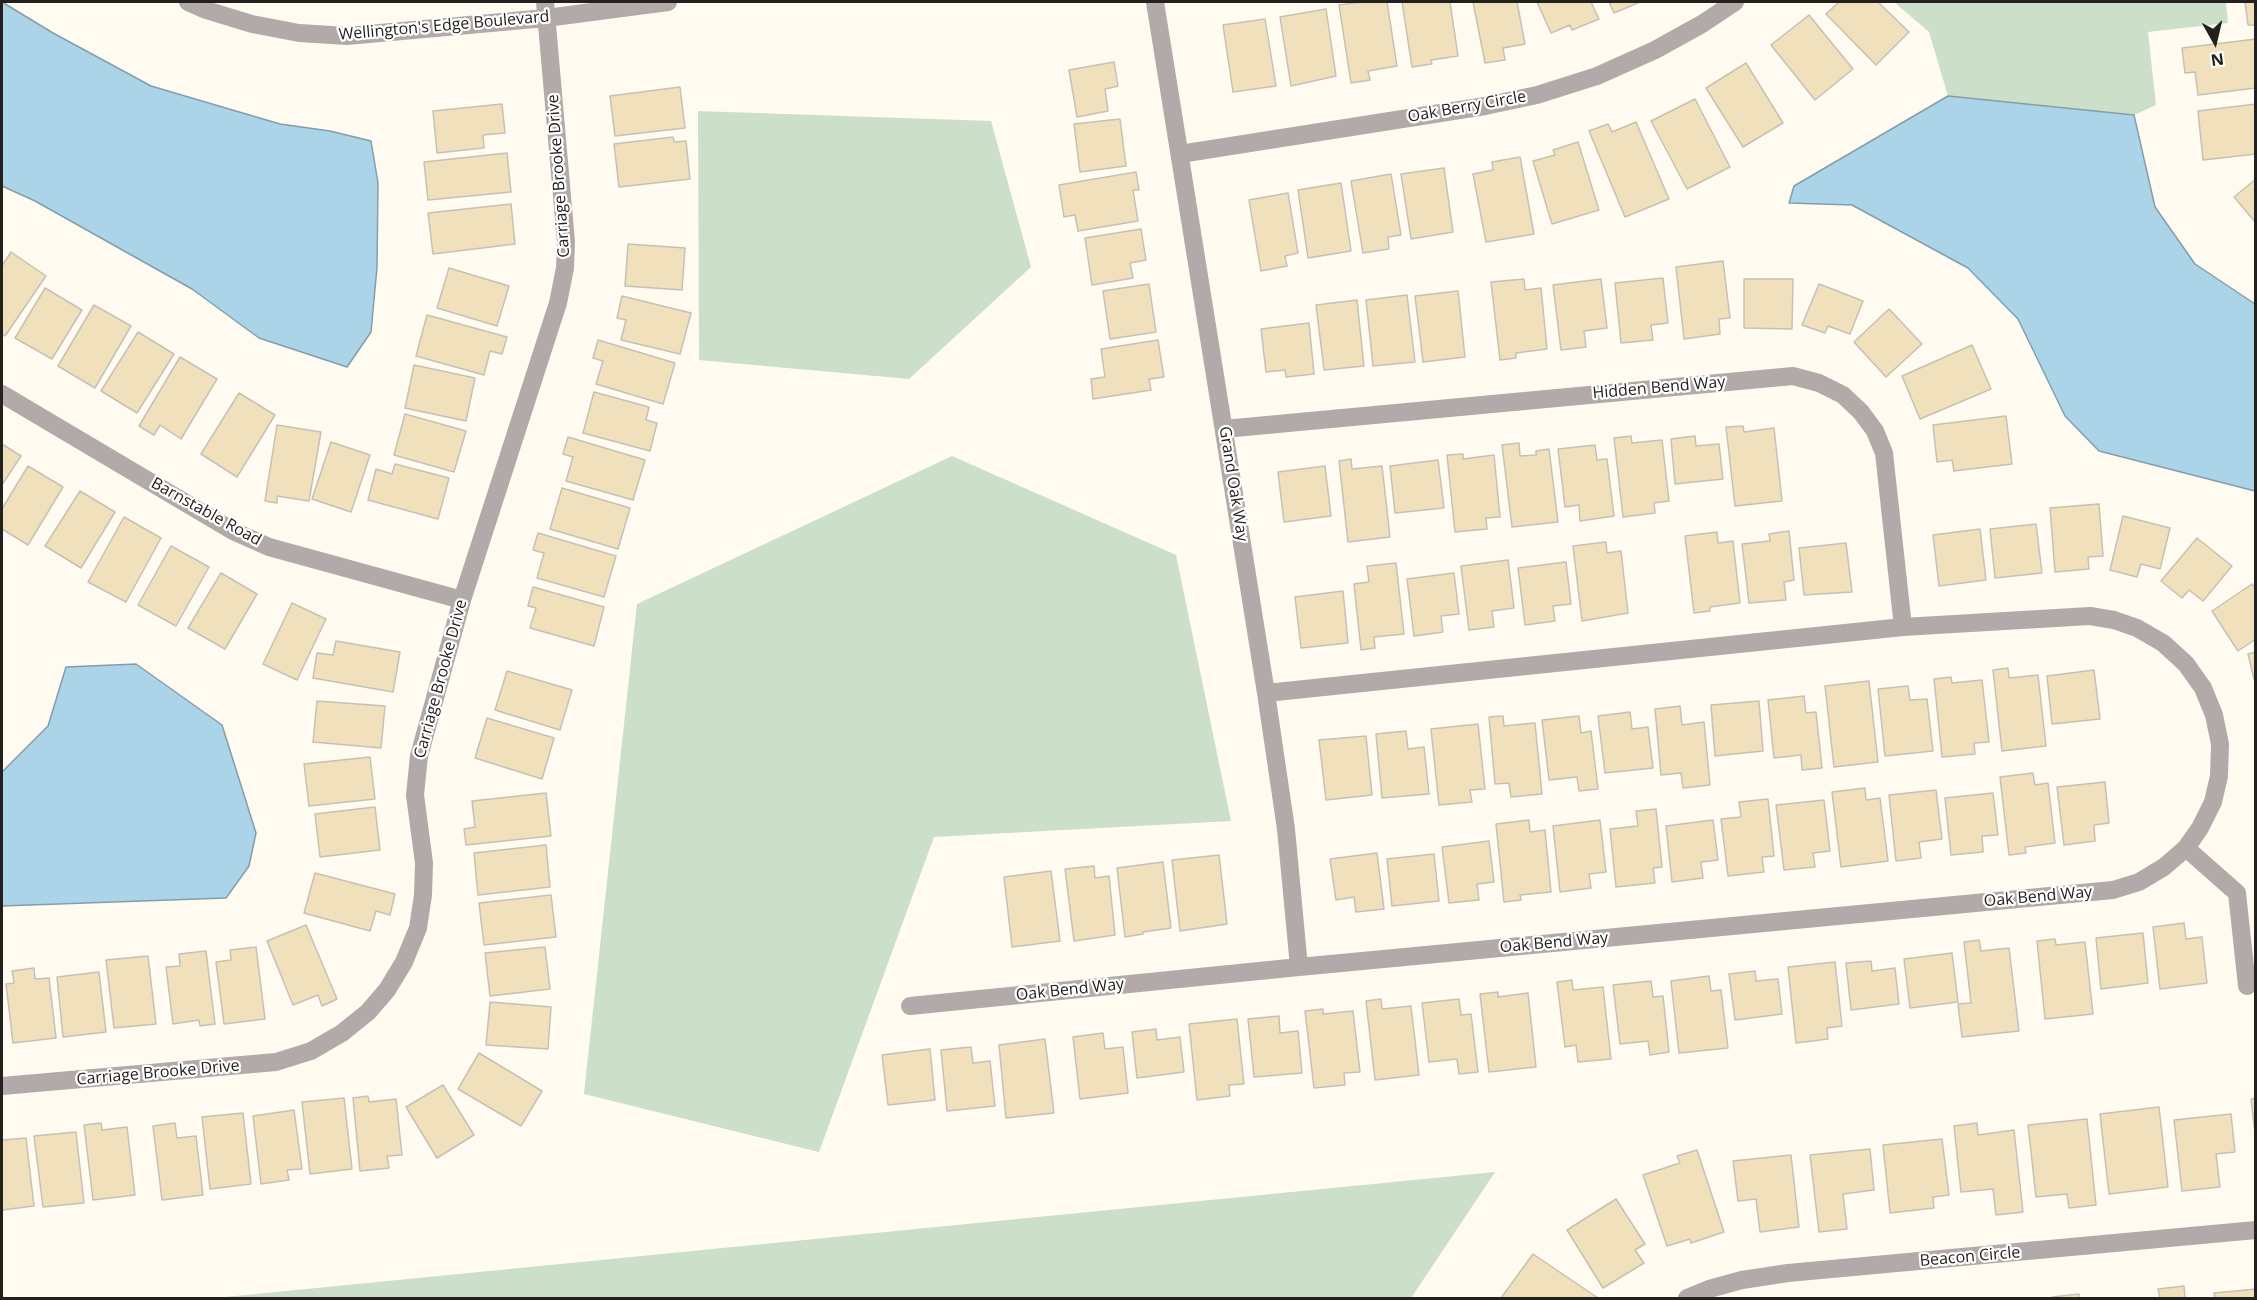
<!DOCTYPE html>
<style>
body{margin:0}
#map{position:relative;width:2257px;height:1300px;overflow:hidden;background:#fffbf1;font-family:"Open Sans",sans-serif}
canvas{display:block}
.frame{position:absolute;inset:0;border:3px solid #23211d;pointer-events:none}
.north{position:absolute;left:2185px;top:12px;width:60px;height:60px;-webkit-text-stroke:4px #fff;paint-order:stroke;rotate:172deg;font-size:16px;font-weight:700;line-height:24px;text-align:center;color:#23211d}
.north::after{content:'';display:block;margin:auto;width:21px;height:27px;background:#23211d;clip-path:polygon(50% 0,100% 100%,50% 72%,0 100%)}
</style>
<div id="map">
<canvas width="2257" height="1300"></canvas>
<div class="frame"></div>
<div class="north">N</div>
</div>
<script>
const ctx = document.querySelector('canvas').getContext('2d');
ctx.lineJoin = 'round';
function fillPath(path, color) { ctx.fillStyle = color; ctx.fill(path, 'evenodd'); }
const shape = rows => new Path2D(rows.map(r => 'M' + r).join(''));
function strokePath(path, color, width, dash) { ctx.strokeStyle = color; ctx.lineWidth = width; ctx.lineCap = dash ? 'butt' : 'round'; ctx.setLineDash(dash || []); ctx.stroke(path); }
function drawText(font, color, halo, rows, align = 'center') {
  ctx.font = font + ' "Open Sans",sans-serif'; ctx.lineWidth = 4.5; ctx.setLineDash([]); ctx.textBaseline = 'middle'; ctx.strokeStyle = halo; ctx.fillStyle = color; for (const [text, x, y, turn = 0] of rows) {
    ctx.save(); ctx.translate(x, y); ctx.rotate((+turn || 0) * Math.PI / 180); ctx.textAlign = isNaN(turn) ? turn : align; if (halo) ctx.strokeText(text, 0, 0); ctx.fillText(text, 0, 0); ctx.restore();
  }
}
fillPath(shape([
 [1894,2,2226,2,2228,23,2148,32,2156,105,2134,115,1948,96,1929,32],
 [698,111,991,121,1031,267,909,379,699,360],
 [952,456,1176,555,1231,821,934,837,819,1152,584,1094,637,604],
 [1495,1172,1411,1298,215,1298]
]), '#ccdfc9');
const water = shape([
 [2,2,53,33,151,86,280,124,330,131,371,141,378,183,377,267,371,332,347,367,259,338,192,289,35,201,2,186,2,2],
 [1948,96,2134,115,2155,207,2195,264,2255,304,2255,491,2099,451,2065,416,2018,319,1968,268,1852,205,1789,203,1794,186,1948,96],
 [136,664,222,725,256,833,249,866,226,898,2,906,2,772,48,726,66,667,136,664]
]);
fillPath(water, '#acd4e8');
strokePath(water, '#839eab', 1.5);
const building = shape([
 [1361,2,1387,2,1397,66,1368,71,1370,80,1351,83,1339,5,1361,2],
 [1402,2,1450,2,1458,56,1431,60,1432,64,1412,67,1402,2],
 [1473,2,1517,2,1525,44,1503,48,1505,60,1485,63,1473,2],
 [1537,2,1591,2,1599,19,1572,30,1570,25,1551,33,1537,2],
 [1609,2,1640,2,1614,13,1609,2],
 [1839,2,1878,2,1909,32,1876,65,1826,14,1839,2],
 [2245,2,2256,2,2256,25,2248,25,2245,2],
 [1326,9,1336,76,1291,86,1280,17,1326,9],
 [1809,15,1853,69,1815,100,1771,45,1809,15],
 [1265,19,1276,86,1233,92,1223,25,1265,19],
 [2256,39,2256,88,2198,95,2195,72,2185,73,2182,48,2256,39],
 [1114,62,1118,86,1105,89,1108,111,1077,117,1069,70,1114,62],
 [1746,63,1783,123,1743,147,1706,88,1746,63],
 [680,87,685,128,615,136,610,96,680,87],
 [1695,99,1730,167,1687,189,1651,121,1695,99],
 [502,104,505,133,483,135,484,148,437,153,433,111,502,104],
 [2256,104,2256,154,2203,160,2198,111,2256,104],
 [1120,119,1126,166,1080,172,1074,124,1120,119],
 [1636,122,1669,199,1625,217,1589,131,1608,124,1612,132,1636,122],
 [673,137,674,142,686,141,690,179,619,187,614,144,673,137],
 [1578,142,1599,210,1552,224,1533,161,1555,155,1553,150,1578,142],
 [507,153,511,192,428,200,424,162,507,153],
 [1520,157,1534,234,1486,242,1473,174,1493,170,1492,162,1520,157],
 [1444,168,1453,232,1411,239,1401,174,1444,168],
 [1136,172,1139,190,1133,190,1138,221,1078,231,1075,215,1064,217,1059,185,1136,172],
 [1391,174,1401,235,1388,237,1389,249,1363,253,1351,181,1391,174],
 [2256,179,2256,223,2234,197,2256,179],
 [1341,183,1351,251,1308,258,1298,190,1341,183],
 [1288,193,1298,253,1285,256,1287,266,1261,271,1249,200,1288,193],
 [511,204,515,244,433,254,428,213,511,204],
 [1141,229,1146,260,1130,263,1133,278,1092,285,1085,238,1141,229],
 [628,244,685,248,682,290,625,286,628,244],
 [11,252,46,276,5,336,2,333,2,266,11,252],
 [1723,261,1730,318,1719,319,1720,334,1684,339,1676,267,1723,261],
 [449,268,509,286,497,326,437,308,449,268],
 [1663,278,1668,323,1651,325,1653,340,1621,343,1615,283,1663,278],
 [1524,279,1525,290,1541,288,1547,349,1516,353,1516,358,1500,360,1491,282,1524,279],
 [1601,279,1607,328,1584,331,1586,347,1561,350,1553,285,1601,279],
 [1744,279,1793,279,1792,329,1744,328,1744,279],
 [1149,284,1156,332,1110,339,1103,291,1149,284],
 [1819,284,1863,301,1850,334,1828,326,1825,333,1802,325,1819,284],
 [45,288,82,310,52,359,15,338,45,288],
 [1458,291,1465,357,1423,362,1415,296,1458,291],
 [1407,295,1415,362,1373,366,1366,300,1407,295],
 [622,296,691,313,680,354,621,340,626,320,617,318,622,296],
 [1357,300,1364,366,1324,370,1316,305,1357,300],
 [94,305,131,326,95,388,58,366,94,305],
 [1889,309,1922,344,1886,377,1854,342,1889,309],
 [427,315,507,337,502,354,490,351,484,375,416,356,427,315],
 [1309,323,1314,374,1286,377,1285,370,1266,372,1261,329,1309,323],
 [138,332,174,354,137,413,101,391,138,332],
 [598,340,675,363,663,404,596,384,603,361,593,358,598,340],
 [1158,340,1164,377,1149,379,1151,390,1093,399,1091,379,1105,377,1101,349,1158,340],
 [1972,345,1991,389,1920,419,1902,376,1972,345],
 [180,357,217,379,181,439,160,425,154,435,139,426,180,357],
 [414,365,475,378,466,421,405,408,414,365],
 [594,392,649,407,646,420,657,423,650,451,583,433,594,392],
 [239,393,275,415,237,477,201,454,239,393],
 [405,414,466,431,454,472,394,455,405,414],
 [2006,416,2012,464,1954,471,1952,460,1937,462,1933,425,2006,416],
 [277,425,321,432,309,501,277,496,277,503,265,501,277,425],
 [1743,426,1744,432,1774,428,1782,501,1735,506,1726,427,1743,426],
 [1631,436,1632,443,1662,440,1669,501,1654,503,1655,513,1623,517,1614,438,1631,436],
 [1695,436,1696,446,1719,444,1723,479,1675,484,1671,439,1695,436],
 [568,437,645,460,633,500,566,481,573,457,563,454,568,437],
 [331,442,370,455,351,512,312,499,331,442],
 [1519,443,1520,456,1536,455,1536,451,1549,449,1558,522,1512,527,1502,445,1519,443],
 [2,444,21,456,2,485,2,444],
 [1595,445,1597,460,1607,459,1614,516,1580,521,1579,505,1565,507,1558,449,1595,445],
 [1463,454,1463,459,1494,455,1500,517,1486,518,1487,529,1455,532,1447,455,1463,454],
 [1351,459,1352,469,1382,466,1390,537,1348,542,1339,461,1351,459],
 [1438,460,1444,508,1395,513,1390,466,1438,460],
 [395,464,449,478,438,519,368,500,376,469,392,474,395,464],
 [28,466,63,487,28,545,2,529,2,509,28,466],
 [1325,466,1331,516,1284,522,1278,472,1325,466],
 [562,488,630,508,618,549,550,529,562,488],
 [80,491,115,512,81,568,45,546,80,491],
 [2099,504,2103,556,2088,557,2089,569,2055,572,2050,508,2099,504],
 [2123,516,2170,528,2160,569,2141,564,2137,577,2110,570,2123,516],
 [124,517,161,538,126,602,88,582,124,517],
 [2036,524,2042,573,1995,578,1990,529,2036,524],
 [1980,529,1986,580,1939,586,1933,535,1980,529],
 [1789,531,1794,580,1784,582,1786,600,1749,603,1742,544,1770,541,1769,534,1789,531],
 [1717,532,1718,543,1733,541,1740,603,1710,607,1710,611,1694,613,1685,536,1717,532],
 [538,533,616,556,604,597,537,578,544,553,533,550,538,533],
 [2197,538,2232,566,2203,601,2189,590,2182,598,2161,581,2197,538],
 [1606,542,1607,553,1621,551,1628,613,1582,621,1573,546,1606,542],
 [1846,543,1852,592,1804,595,1799,548,1846,543],
 [171,546,209,567,176,626,138,605,171,546],
 [1508,560,1514,608,1492,611,1494,627,1469,630,1461,566,1508,560],
 [1566,562,1571,604,1553,606,1555,621,1525,625,1518,568,1566,562],
 [1396,563,1404,634,1374,637,1375,648,1361,650,1354,584,1369,582,1367,566,1396,563],
 [221,573,257,594,225,649,188,628,221,573],
 [1454,573,1459,614,1441,616,1443,632,1414,636,1407,579,1454,573],
 [2252,584,2256,589,2256,639,2238,651,2212,611,2252,584],
 [533,587,604,607,594,646,530,628,536,608,528,606,533,587],
 [1343,591,1348,643,1301,648,1295,597,1343,591],
 [292,603,326,619,297,680,263,664,292,603],
 [336,641,400,652,393,692,313,678,317,653,333,655,336,641],
 [2256,652,2256,679,2254,679,2248,654,2256,652],
 [2008,668,2009,678,2038,675,2046,746,2002,751,1993,670,2008,668],
 [2094,670,2100,719,2052,724,2047,676,2094,670],
 [507,671,572,690,560,730,495,710,507,671],
 [1951,677,1952,683,1982,680,1989,742,1974,743,1975,754,1942,757,1934,679,1951,677],
 [1869,681,1878,762,1834,767,1825,686,1869,681],
 [1908,686,1910,700,1927,699,1933,751,1885,756,1878,689,1908,686],
 [1804,696,1806,713,1816,712,1822,768,1802,770,1801,755,1774,758,1768,700,1804,696],
 [317,701,385,706,381,748,313,742,317,701],
 [1759,701,1763,751,1715,756,1711,705,1759,701],
 [1680,706,1682,725,1704,722,1710,785,1683,788,1681,773,1661,775,1655,709,1680,706],
 [1630,712,1632,729,1648,727,1653,768,1605,773,1598,716,1630,712],
 [1503,716,1504,726,1535,723,1542,794,1511,797,1509,783,1495,784,1489,717,1503,716],
 [1579,716,1581,733,1591,731,1598,789,1579,791,1577,777,1549,780,1542,720,1579,716],
 [487,718,554,738,542,779,475,758,487,718],
 [1478,724,1485,789,1470,790,1472,802,1439,805,1431,729,1478,724],
 [1406,731,1408,749,1424,747,1429,794,1382,798,1376,734,1406,731],
 [1366,736,1372,795,1326,800,1319,740,1366,736],
 [370,757,375,799,309,806,304,764,370,757],
 [2033,773,2035,785,2048,783,2055,843,2025,847,2026,853,2009,855,2000,777,2033,773],
 [2105,782,2109,823,2094,825,2095,841,2064,845,2057,787,2105,782],
 [1865,788,1866,800,1880,798,1888,861,1841,867,1832,792,1865,788],
 [1936,790,1942,839,1919,842,1921,858,1896,861,1889,795,1936,790],
 [546,793,551,836,466,845,464,829,475,827,472,801,546,793],
 [1993,793,1998,835,1982,836,1983,852,1951,855,1945,798,1993,793],
 [1768,799,1774,856,1762,857,1764,872,1728,876,1721,819,1741,817,1739,802,1768,799],
 [1824,800,1830,851,1813,853,1815,867,1784,870,1776,805,1824,800],
 [375,807,380,850,320,857,315,814,375,807],
 [1656,809,1662,867,1653,868,1655,883,1616,887,1610,829,1638,826,1636,811,1656,809],
 [1529,820,1530,832,1545,830,1551,892,1520,895,1521,900,1504,902,1496,824,1529,820],
 [1600,820,1606,872,1589,874,1591,888,1560,892,1553,826,1600,820],
 [1713,820,1718,860,1701,862,1703,878,1672,882,1666,826,1713,820],
 [1489,841,1494,882,1477,884,1479,900,1449,903,1442,847,1489,841],
 [546,845,550,887,478,895,474,853,546,845],
 [1377,853,1384,909,1356,912,1354,897,1336,900,1330,859,1377,853],
 [1434,854,1439,901,1392,906,1387,859,1434,854],
 [1219,855,1227,924,1180,931,1172,860,1219,855],
 [1163,862,1171,928,1143,932,1143,934,1125,937,1117,868,1163,862],
 [1094,866,1095,878,1109,876,1115,935,1074,941,1065,869,1094,866],
 [1051,871,1060,941,1012,947,1004,877,1051,871],
 [315,873,395,894,390,915,376,911,370,931,304,913,315,873],
 [551,895,556,937,484,945,479,903,551,895],
 [2184,923,2186,939,2202,937,2207,983,2160,989,2153,927,2184,923],
 [306,925,337,999,322,1006,318,995,293,1005,267,941,306,925],
 [2143,933,2148,983,2101,989,2096,938,2143,933],
 [2055,939,2056,945,2085,942,2093,1014,2045,1019,2037,941,2055,939],
 [1979,940,1981,951,2009,948,2019,1031,1962,1037,1958,1004,1971,1003,1964,942,1979,940],
 [256,947,265,1019,224,1024,216,962,231,960,230,950,256,947],
 [545,947,550,989,490,996,485,953,545,947],
 [206,951,215,1024,200,1026,199,1020,173,1024,166,967,180,966,179,954,206,951],
 [1952,953,1958,1002,1910,1008,1904,959,1952,953],
 [148,956,156,1024,114,1028,106,960,148,956],
 [1871,961,1872,971,1895,968,1899,1004,1851,1010,1846,963,1871,961],
 [1835,962,1842,1026,1827,1028,1828,1039,1796,1043,1788,967,1835,962],
 [34,968,35,979,49,978,56,1038,13,1043,6,984,14,983,12,971,34,968],
 [1755,971,1756,981,1778,979,1782,1014,1735,1020,1729,974,1755,971],
 [99,972,106,1032,63,1037,57,977,99,972],
 [1709,976,1711,991,1721,990,1728,1048,1679,1053,1671,981,1709,976],
 [1572,980,1573,990,1603,987,1611,1059,1578,1062,1576,1045,1565,1047,1557,982,1572,980],
 [1651,981,1653,997,1663,996,1669,1052,1650,1055,1648,1041,1620,1044,1613,985,1651,981],
 [1498,992,1498,997,1528,993,1536,1067,1489,1072,1480,994,1498,992],
 [1381,999,1382,1009,1411,1006,1419,1075,1375,1080,1366,1001,1381,999],
 [1459,999,1461,1015,1471,1014,1478,1072,1459,1074,1457,1059,1429,1062,1422,1003,1459,999],
 [490,1002,551,1007,548,1049,486,1045,490,1002],
 [1323,1009,1323,1014,1353,1011,1360,1072,1344,1073,1345,1085,1314,1088,1305,1011,1323,1009],
 [1279,1016,1280,1033,1298,1031,1302,1073,1254,1077,1248,1019,1279,1016],
 [1237,1019,1244,1084,1229,1085,1230,1096,1197,1100,1189,1024,1237,1019],
 [1156,1029,1157,1040,1180,1037,1184,1072,1137,1078,1132,1032,1156,1029],
 [1103,1033,1105,1049,1123,1047,1128,1093,1080,1099,1073,1037,1103,1033],
 [1045,1039,1054,1113,1006,1118,999,1045,1045,1039],
 [971,1047,973,1063,990,1061,995,1106,947,1111,941,1050,971,1047],
 [930,1049,935,1100,888,1105,882,1055,930,1049],
 [479,1053,542,1091,521,1126,458,1089,479,1053],
 [443,1085,474,1135,437,1158,406,1107,443,1085],
 [368,1096,369,1102,396,1099,402,1155,387,1156,389,1168,360,1171,353,1098,368,1096],
 [344,1098,352,1169,310,1174,302,1102,344,1098],
 [2256,1098,2256,1142,2251,1099,2256,1098],
 [2159,1107,2168,1187,2109,1194,2100,1114,2159,1107],
 [294,1110,302,1169,287,1170,289,1180,261,1184,253,1116,294,1110],
 [243,1113,251,1184,210,1189,202,1117,243,1113],
 [2231,1114,2235,1152,2216,1154,2220,1187,2182,1191,2174,1120,2231,1114],
 [2087,1119,2096,1205,2069,1208,2067,1194,2036,1197,2028,1125,2087,1119],
 [101,1123,102,1130,127,1127,135,1195,93,1200,84,1125,101,1123],
 [175,1123,177,1138,196,1136,203,1195,162,1200,153,1126,175,1123],
 [1977,1123,1978,1135,2014,1130,2023,1212,1996,1215,1993,1189,1961,1192,1954,1126,1977,1123],
 [76,1132,84,1203,43,1207,34,1136,76,1132],
 [26,1138,34,1206,2,1210,2,1140,26,1138],
 [1942,1139,1949,1195,1933,1197,1934,1208,1890,1213,1883,1145,1942,1139],
 [1870,1149,1874,1190,1843,1194,1847,1229,1819,1232,1810,1155,1870,1149],
 [1697,1150,1724,1232,1691,1243,1690,1239,1667,1246,1643,1175,1680,1163,1677,1156,1697,1150],
 [1791,1155,1799,1227,1760,1232,1756,1199,1738,1201,1733,1161,1791,1155],
 [1616,1199,1645,1244,1635,1250,1644,1263,1603,1288,1567,1230,1616,1199],
 [1533,1254,1598,1298,1501,1298,1533,1254],
 [2184,1286,2185,1298,2160,1298,2158,1289,2184,1286],
 [2256,1289,2256,1298,2215,1298,2214,1293,2256,1289],
 [2079,1294,2079,1298,2052,1298,2052,1297,2079,1294]
]);
fillPath(building, '#f0e0bc');
strokePath(building, '#c6c1b5', 1.5);
strokePath(shape([
 [188,2,206,10,252,24,299,33,347,36,546,18,668,2],
 [1155,2,1266,693,1286,829,1299,967],
 [1180,154,1485,106,1537,95,1597,76,1655,50,1702,24,1735,2],
 [2,394,233,531,269,547,462,600],
 [1224,429,1793,376,1819,383,1843,395,1861,412,1875,431,1884,453,1903,627],
 [2186,848,2237,893,2247,986],
 [910,1006,1299,967,2113,890,2139,882,2164,867,2186,848,2200,828,2213,802,2219,776,2220,744,2214,715,2203,688,2186,664,2163,643,2137,628,2114,620,2090,616,1903,627,1266,693],
 [2,1086,276,1062,311,1051,342,1033,368,1012,387,990,404,962,418,928,423,895,424,863,415,795,419,756,462,600,558,303,565,268,566,242,545,2],
 [1687,1298,1709,1289,1742,1280,1788,1273,2256,1230]
]), '#b1aaa8', 18);
drawText('16px', '#23211d', '#fff', [
 ["Wellington's Edge Boulevard",444,26,-5],
 ["Oak Berry Circle",1467,107,-10],
 ["Carriage Brooke Drive",559,176,-94],
 ["Hidden Bend Way",1659,388,-5],
 ["Grand Oak Way",1233,484,81],
 ["Barnstable Road",206,512,29],
 ["Carriage Brooke Drive",441,679,-75],
 ["Oak Bend Way",2038,897,-5],
 ["Oak Bend Way",1554,943,-5],
 ["Oak Bend Way",1070,990,-6],
 ["Carriage Brooke Drive",158,1073,-5],
 ["Beacon Circle",1970,1257,-5]
]);
</script>
